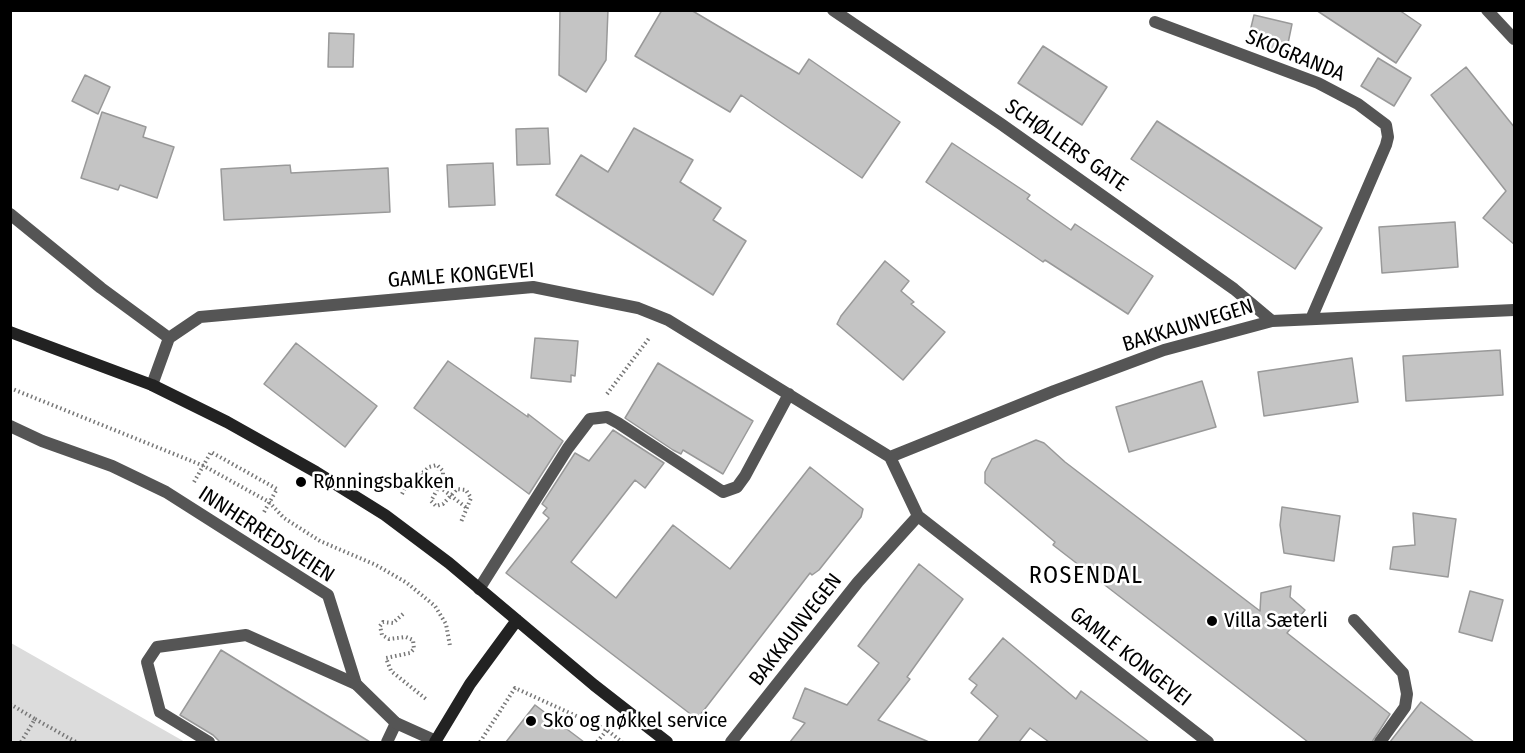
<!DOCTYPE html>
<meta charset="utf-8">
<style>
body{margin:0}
#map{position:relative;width:1525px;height:753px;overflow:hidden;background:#fff;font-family:"Fira Sans Condensed",sans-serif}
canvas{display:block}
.frame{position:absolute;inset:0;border:12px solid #000;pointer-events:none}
</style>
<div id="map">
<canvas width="1525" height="753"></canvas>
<div class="frame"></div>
</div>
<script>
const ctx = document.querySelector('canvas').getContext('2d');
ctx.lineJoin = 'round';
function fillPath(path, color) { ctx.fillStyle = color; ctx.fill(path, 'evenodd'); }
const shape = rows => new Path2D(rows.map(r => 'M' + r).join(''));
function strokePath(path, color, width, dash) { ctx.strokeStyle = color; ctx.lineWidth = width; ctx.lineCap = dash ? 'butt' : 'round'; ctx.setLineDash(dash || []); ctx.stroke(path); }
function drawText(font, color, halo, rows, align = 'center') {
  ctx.font = font + ' "Fira Sans Condensed",sans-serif'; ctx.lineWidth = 5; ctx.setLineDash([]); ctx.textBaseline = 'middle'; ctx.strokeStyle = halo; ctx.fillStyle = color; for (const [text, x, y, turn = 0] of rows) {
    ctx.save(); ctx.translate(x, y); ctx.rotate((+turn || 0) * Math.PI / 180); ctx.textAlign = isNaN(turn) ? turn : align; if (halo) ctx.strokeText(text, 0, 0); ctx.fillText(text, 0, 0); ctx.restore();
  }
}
fillPath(shape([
 [11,643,185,742,11,742]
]), '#dcdcdc');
const building = shape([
 [560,10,608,10,606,60,586,92,559,75,560,10],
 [662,10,691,10,799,74,809,59,900,122,862,178,741,95,730,112,635,56,662,10],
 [1316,10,1399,10,1421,25,1396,63,1316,10],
 [1254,15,1292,24,1286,53,1247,44,1254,15],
 [329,33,354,34,353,67,328,67,329,33],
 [1043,46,1107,87,1082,125,1018,83,1043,46],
 [1378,58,1411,78,1394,106,1361,86,1378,58],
 [1466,67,1515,128,1515,245,1483,218,1506,191,1431,95,1466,67],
 [85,75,110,87,98,114,72,101,85,75],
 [102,112,146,127,143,137,174,147,157,198,120,185,118,190,81,178,102,112],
 [1157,121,1322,228,1295,269,1131,159,1157,121],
 [548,128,550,164,517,165,516,129,548,128],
 [634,128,693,160,680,182,721,208,713,220,746,241,713,295,556,195,581,155,608,172,634,128],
 [952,143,1030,195,1027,199,1071,230,1075,224,1153,276,1128,314,1045,260,1043,262,926,182,952,143],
 [493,163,495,205,449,207,447,165,493,163],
 [290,165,291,173,388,168,390,212,224,220,221,169,290,165],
 [1455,222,1458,267,1382,273,1379,227,1455,222],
 [885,261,909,281,901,291,914,302,911,304,945,332,903,380,837,324,841,316,885,261],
 [535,338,578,341,575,376,571,375,571,382,531,378,535,338],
 [296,343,377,406,345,447,264,384,296,343],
 [1500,350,1503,395,1406,401,1403,356,1500,350],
 [1352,358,1358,402,1264,416,1258,372,1352,358],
 [448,361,528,417,528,414,563,441,529,494,414,408,448,361],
 [658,363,753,421,723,474,683,450,681,454,673,450,625,418,658,363],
 [1202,381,1216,427,1129,452,1116,407,1202,381],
 [613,430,664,463,645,488,635,480,571,562,616,598,673,525,730,569,810,467,863,509,861,517,819,570,812,575,810,573,697,719,506,573,549,518,543,513,547,508,542,504,575,453,589,461,613,430],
 [1036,440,1044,443,1065,462,1260,611,1261,593,1291,586,1290,597,1305,610,1287,633,1390,714,1372,742,1308,742,1053,545,1055,542,985,483,985,472,992,459,1036,440],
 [1282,507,1340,516,1334,561,1284,553,1280,525,1282,507],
 [1413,513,1456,519,1448,577,1390,569,1393,547,1415,545,1413,513],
 [919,564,963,599,907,677,910,679,878,720,929,742,790,742,805,723,793,718,805,688,847,705,879,663,858,646,919,564],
 [1470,591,1503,600,1492,641,1459,632,1470,591],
 [1003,638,1076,699,1081,691,1149,742,1049,742,1030,728,1019,742,978,742,998,716,971,693,977,685,969,679,1003,638],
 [221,650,370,742,220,742,213,735,180,715,221,650],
 [1421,702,1474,742,1390,742,1421,702],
 [535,705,584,742,506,742,535,705]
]);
fillPath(building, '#c4c4c4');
strokePath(building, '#999', 1.5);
strokePath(shape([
 [10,388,204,466,269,502,284,518,320,541,376,565,407,583,435,606,446,624,450,646],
 [607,394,650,337],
 [422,473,468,509],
 [194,482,211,452,277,489,264,512],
 [402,494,409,480,418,477,429,467,437,465,443,471,443,479,431,501,436,506,443,504,457,489,466,490,471,498,461,522],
 [403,614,393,623,383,622,380,626,382,635,389,639,406,637,413,640,414,649,410,653,386,658,391,671,426,699],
 [10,704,35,719],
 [21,742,35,719,76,742],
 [480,742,515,688,607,730,622,742],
 [597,742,607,730]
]), '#777', 4, [1.5, 3]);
strokePath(shape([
 [1354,620,1403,673,1407,694,1405,707,1380,742],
 [209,742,160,712,147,662,157,647,246,635,356,684],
 [387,742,396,723]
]), '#555', 12);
strokePath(shape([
 [833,10,1001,124,1234,289,1272,321],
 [1487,10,1514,39],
 [1155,22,1318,83,1358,104,1386,125,1388,137,1386,145,1311,319],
 [10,214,101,288,169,338],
 [152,385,169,338,200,317,533,287,638,308,668,320,890,457,918,516,1208,742],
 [10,426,42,441,112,466,166,492,328,595,356,684,396,723,436,741],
 [890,457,1054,391,1164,350,1272,321,1514,310],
 [479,589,568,448,590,419,607,417,618,423,723,492,737,487,745,476,789,394],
 [731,742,858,582,918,516]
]), '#555', 12);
strokePath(shape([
 [10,332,152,385,227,422,316,472,385,515,449,563,594,685,667,742],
 [435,742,470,684,517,620]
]), '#222', 12);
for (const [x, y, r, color] of [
 [301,482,6,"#000"],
 [1212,621,6,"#000"],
 [531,721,6,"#000"]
]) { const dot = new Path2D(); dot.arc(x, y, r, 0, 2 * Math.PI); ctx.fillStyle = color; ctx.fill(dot); strokePath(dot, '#fff', 2); }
drawText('21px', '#000', '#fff', [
 ["SKOGRANDA",1295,56,22],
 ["SCHØLLERS GATE",1066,146,35],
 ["GAMLE KONGEVEI",461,276,-4],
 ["BAKKAUNVEGEN",1188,326,-17],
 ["INNHERREDSVEIEN",266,535,33],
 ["BAKKAUNVEGEN",796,630,-52],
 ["GAMLE KONGEVEI",1130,657,38]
]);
drawText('21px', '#000', '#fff', [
 ["Rønningsbakken",313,482],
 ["Villa Sæterli",1224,621],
 ["Sko og nøkkel service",543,721]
], 'left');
ctx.letterSpacing = '1.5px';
drawText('24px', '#000', '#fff', [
 ["ROSENDAL",1086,576]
]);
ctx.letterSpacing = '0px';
</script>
